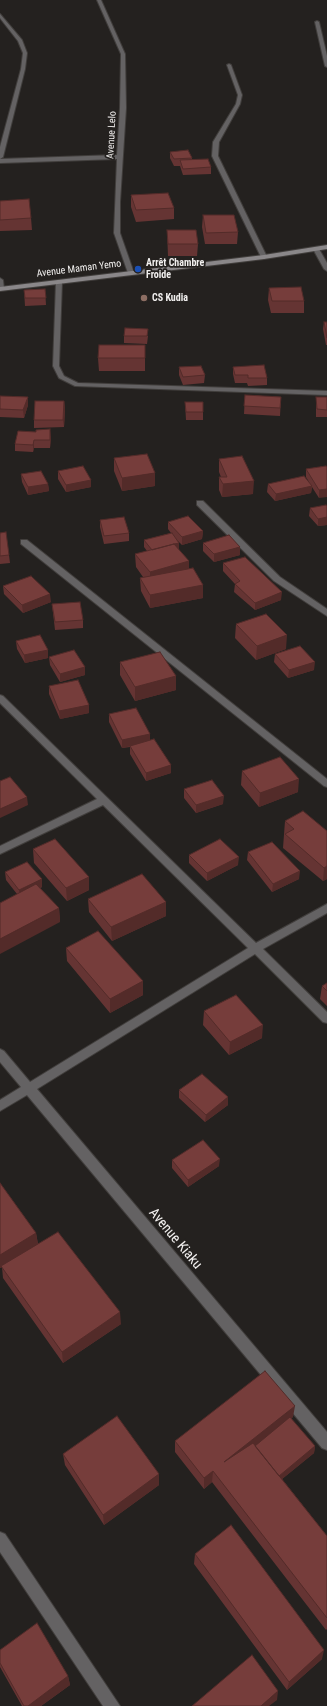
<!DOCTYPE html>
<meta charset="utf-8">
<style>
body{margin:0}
canvas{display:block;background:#24211f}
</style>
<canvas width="327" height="1706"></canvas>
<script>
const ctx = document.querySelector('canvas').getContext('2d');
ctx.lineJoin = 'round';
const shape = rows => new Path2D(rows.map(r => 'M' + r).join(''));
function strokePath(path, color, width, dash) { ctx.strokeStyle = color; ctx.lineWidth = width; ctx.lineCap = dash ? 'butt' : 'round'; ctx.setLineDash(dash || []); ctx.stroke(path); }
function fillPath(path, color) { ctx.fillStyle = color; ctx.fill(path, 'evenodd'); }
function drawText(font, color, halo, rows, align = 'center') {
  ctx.font = font + ' "Roboto Condensed",sans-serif'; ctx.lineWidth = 3.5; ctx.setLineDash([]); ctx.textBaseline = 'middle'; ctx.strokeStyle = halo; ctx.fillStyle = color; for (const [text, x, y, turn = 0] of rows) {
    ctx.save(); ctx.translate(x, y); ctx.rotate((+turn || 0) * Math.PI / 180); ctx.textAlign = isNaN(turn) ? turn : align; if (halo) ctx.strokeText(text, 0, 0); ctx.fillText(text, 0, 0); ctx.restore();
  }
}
const lane = shape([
 [59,280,62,282,59,366,64,376,78,383,327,391,327,395,75,386,59,378,53,366,56,282,59,280]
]);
const street = shape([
 [97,0,101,0,125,54,126,108,120,202,120,233,134,273,131,275,128,273,114,233,117,159,0,163,0,159,117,155,120,108,121,54,97,0],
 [0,14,22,40,27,53,25,69,3,157,0,159,0,147,21,69,23,53,18,41,0,18,0,14],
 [317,21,319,22,327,56,327,67,325,66,315,22,317,21],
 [229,64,231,65,242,95,240,104,219,142,218,156,267,257,264,259,261,257,212,156,213,142,236,104,238,95,227,65,229,64],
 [316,247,319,249,327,263,327,271,324,269,313,249,316,247],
 [0,278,3,280,4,289,0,289,0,278],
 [197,501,203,501,280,577,327,609,327,616,274,581,197,505,197,501],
 [21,540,27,540,327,779,327,787,324,786,21,544,21,540],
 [0,695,3,696,256,943,327,904,327,913,263,949,327,1012,327,1023,323,1022,255,954,37,1089,327,1432,327,1450,322,1448,27,1095,0,1111,0,1100,21,1087,0,1062,0,1049,4,1051,30,1082,248,948,103,805,0,854,0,846,97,799,0,703,0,695],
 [0,1532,5,1534,120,1706,103,1706,0,1552,0,1532]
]);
const secondary = shape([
 [327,245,327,249,264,259,0,291,0,287,264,255,327,245]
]);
strokePath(lane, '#413e3c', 2);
strokePath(street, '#413e3c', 2);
strokePath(secondary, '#413e3c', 2);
fillPath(lane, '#646263');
fillPath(street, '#646263');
fillPath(secondary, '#8a8789');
fillPath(shape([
 [170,152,192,158,192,159,211,167,211,174,183,175,180,166,174,166,170,158],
 [131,195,174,208,174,219,136,222,131,207],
 [0,201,31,218,32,230,0,231],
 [203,215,238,232,237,244,205,244,202,227],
 [167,230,198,244,197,256,168,256],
 [269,288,304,301,304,313,271,313,268,300],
 [45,289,46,305,25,306,24,290],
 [324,322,327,322,327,345,326,345,323,329],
 [124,336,148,336,147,344,124,343],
 [145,345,145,371,99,371,98,358],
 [179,367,205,375,204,383,183,385,179,375],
 [233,367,267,378,267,385,248,386,247,383,235,383,233,374],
 [245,395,281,397,280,416,244,414],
 [0,396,28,397,28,405,24,418,0,417],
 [316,397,327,397,327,417,316,417],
 [64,401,65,409,64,427,34,428,34,420],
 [185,402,203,412,203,420,186,420],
 [36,432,51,437,50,448,34,448,33,452,15,451,15,444],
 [114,458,155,486,122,491,114,471],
 [219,459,253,494,222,497,219,490,219,477,221,477,219,472],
 [326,466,319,498,312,487,311,493,275,501,267,492,268,484,309,482,306,477,306,469],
 [58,471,91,480,91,487,66,492,58,479],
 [21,474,48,484,49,491,28,495,22,482],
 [327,506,327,525,318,526,309,516,310,508],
 [100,520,129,533,129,541,104,544,100,527],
 [168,522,203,531,202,539,182,545,175,538,179,543,179,550,189,561,189,569,203,585,203,598,150,608,141,591,140,578,143,577,136,567,135,554,147,551,144,547,144,540,171,533,168,529],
 [0,533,9,555,10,563,0,564],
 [203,543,240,555,214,562,203,551],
 [223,563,281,600,255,610,234,592,235,584,223,571],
 [3,586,51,602,23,613,4,594],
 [52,604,83,620,83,628,55,630],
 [236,624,286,649,256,660,235,638],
 [16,641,48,650,48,658,25,663,17,649],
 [275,654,314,670,288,678,274,662],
 [49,657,85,667,85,675,60,682,50,665],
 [120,662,176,676,176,690,135,701,120,675],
 [49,686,89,713,60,719,49,694],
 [109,714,150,734,150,740,171,773,146,781,130,754,130,747,122,748,109,722],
 [242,771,298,792,259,807,241,785],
 [184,789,223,804,196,813,184,798],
 [285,821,327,831,327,879,323,881,283,848],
 [33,849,89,890,67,901,34,863],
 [248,852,299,879,272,892,247,860],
 [189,855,238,865,207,881,189,863],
 [5,872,42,887,40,888,59,908,60,922,17,894,6,880],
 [88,899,166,902,166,916,112,941,89,912],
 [66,948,143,995,110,1013,67,961],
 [327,983,327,1006,320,999,322,986],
 [204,1011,262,1038,229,1055,203,1025],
 [179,1090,228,1105,205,1122,179,1098],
 [172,1160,219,1166,188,1187,172,1168],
 [0,1183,36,1233,38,1244,121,1324,63,1363,3,1278,2,1267,0,1268],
 [293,1417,291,1419,315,1446,314,1453,282,1479,327,1536,327,1629,326,1630,212,1482,204,1489,175,1452,175,1441],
 [63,1454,159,1485,104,1525,65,1465],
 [195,1554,322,1659,287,1690,194,1564],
 [0,1650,68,1676,70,1685,41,1706,22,1706,0,1667]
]), '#653433');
fillPath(shape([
 [28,397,28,405,24,418,23,410],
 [64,401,65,409,64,427,63,420],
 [50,429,51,437,50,448],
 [34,440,34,448,33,452,33,445],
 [155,473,155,486,122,491,122,478],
 [91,480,91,487,66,492,66,485],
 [254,481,253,494,222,497,223,484],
 [48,484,49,491,28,495,28,487],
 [312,486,311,493,275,501,276,494],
 [327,489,327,497,319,498,319,490],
 [327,517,327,525,318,526,318,519],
 [203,531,202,539,182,545,182,537],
 [179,543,179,551,152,550],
 [240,547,240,555,214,562,214,554],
 [189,561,189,575,150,585,150,572],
 [203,585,203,598,150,608,150,595],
 [282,592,281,600,255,610,255,603],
 [50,594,51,602,23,613,22,605],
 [287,635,286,649,256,660,257,646],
 [48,650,48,658,25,663,24,655],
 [315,662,314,670,288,678,289,670],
 [85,667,85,675,60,682,60,674],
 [176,676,176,690,135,701,135,687],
 [89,705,89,713,60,719,59,711],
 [150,734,150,742,122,748,122,740],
 [171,765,171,773,146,781,146,773],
 [299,779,298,792,259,807,260,793],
 [224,796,223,804,196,813,196,805],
 [27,797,28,805,0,818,0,809],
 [239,857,238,865,207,881,207,873],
 [327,866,327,879,323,881,324,868],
 [300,871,299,879,272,892,273,884],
 [89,877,89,890,67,901,66,888],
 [42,879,42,887,20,898,19,890],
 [166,902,166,916,112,941,111,927],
 [59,908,60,922,0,954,0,939],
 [143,981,143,995,110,1013,110,999],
 [263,1025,262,1038,229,1055,230,1042],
 [228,1097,228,1105,205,1122,206,1115],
 [220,1159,219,1166,188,1187,188,1180],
 [36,1233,38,1245,1,1266,2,1267,0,1268,0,1255],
 [120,1312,121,1324,63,1363,62,1352],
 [295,1406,293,1417,253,1449,224,1462],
 [315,1446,314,1453,276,1484,277,1478],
 [213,1471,212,1482,204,1489,204,1478],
 [159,1474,159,1485,104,1525,103,1515],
 [324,1650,322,1659,287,1690,289,1682],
 [68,1676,70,1685,41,1706,28,1706],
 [278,1691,277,1700,269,1706,261,1706]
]), '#532b29');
const building = shape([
 [188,150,192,158,174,159,170,152,188,150],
 [208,159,211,167,183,169,180,160,208,159],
 [168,193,174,208,136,210,131,195,168,193],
 [29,199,31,218,0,220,0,201,29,199],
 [203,215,234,215,238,232,206,233,203,215],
 [167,230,196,230,198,244,168,244,167,230],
 [301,287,304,301,272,301,269,288,301,287],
 [45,289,46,298,25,298,24,290,45,289],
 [324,322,327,322,327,338,324,322],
 [125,328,148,329,147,336,124,336,125,328],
 [99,345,145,345,145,358,98,358,99,345],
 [264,365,267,378,248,378,248,375,235,375,233,367,264,365],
 [201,366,205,375,183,377,179,367,201,366],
 [245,395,281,397,280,408,244,406,245,395],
 [0,396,28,397,23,410,0,409,0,396],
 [316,397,327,397,327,410,317,409,316,397],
 [35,401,64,401,63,420,34,420,35,401],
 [185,402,203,402,203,412,186,412,185,402],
 [50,429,50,440,34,440,33,445,15,444,18,431,36,432,36,430,50,429],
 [147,454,155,473,122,478,114,458,147,454],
 [242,456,254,481,223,484,219,477,227,477,219,459,242,456],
 [83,466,91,480,66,485,58,471,83,466],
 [326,466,327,467,327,489,319,490,306,469,326,466],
 [41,471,48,484,28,487,21,474,41,471],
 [304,476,312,486,276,494,268,484,304,476],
 [326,505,327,506,327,517,318,519,310,508,326,505],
 [188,516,203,531,182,537,168,522,188,516],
 [124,517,129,533,104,536,100,520,124,517],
 [6,532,9,555,0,556,0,533,6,532],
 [172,533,179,543,174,544,152,550,144,540,172,533],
 [229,535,240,547,214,554,203,543,229,535],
 [174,544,189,561,150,572,135,554,174,544],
 [245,557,282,592,255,603,235,584,240,581,223,563,245,557],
 [193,568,203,585,150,595,140,578,193,568],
 [31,576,50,594,22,605,3,586,31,576],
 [80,602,83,620,55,622,52,604,80,602],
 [266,614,287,635,257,646,236,624,266,614],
 [40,635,48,650,24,655,16,641,40,635],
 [300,646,315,662,289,670,275,654,300,646],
 [74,650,85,667,60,674,49,657,74,650],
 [160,652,176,676,135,687,120,662,160,652],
 [78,680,89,705,59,711,49,686,78,680],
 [136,708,150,734,122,740,109,714,136,708],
 [154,739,171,765,146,773,130,746,154,739],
 [280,757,299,779,260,793,242,771,280,757],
 [10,777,27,797,0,809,0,781,10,777],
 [212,780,224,796,196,805,184,789,212,780],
 [303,811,327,831,327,866,324,868,285,834,294,829,285,821,303,811],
 [55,839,89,877,66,888,33,849,55,839],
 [220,839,239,857,207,873,189,855,220,839],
 [272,842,300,871,273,884,248,852,272,842],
 [27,862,42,879,19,890,5,872,27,862],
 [142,874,166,902,111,927,88,899,142,874],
 [36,884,59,908,0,939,0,903,36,884],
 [98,931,143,981,110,999,66,948,98,931],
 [327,983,327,991,322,986,327,983],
 [236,995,263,1025,230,1042,204,1011,236,995],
 [202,1074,228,1097,206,1115,179,1090,202,1074],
 [203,1140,220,1159,188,1180,172,1160,203,1140],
 [0,1183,36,1233,0,1255,0,1183],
 [58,1232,120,1312,62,1352,1,1266,58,1232],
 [265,1371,295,1406,224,1462,253,1443,327,1536,327,1618,213,1471,204,1478,175,1441,265,1371],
 [117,1416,159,1474,103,1515,63,1454,117,1416],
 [290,1417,315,1446,279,1476,255,1446,290,1417],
 [231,1525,324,1650,289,1682,195,1554,231,1525],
 [37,1623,68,1676,28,1706,24,1706,0,1663,0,1650,37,1623],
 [252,1655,278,1691,261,1706,192,1706,252,1655]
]);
fillPath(building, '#763d3b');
strokePath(building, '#532b29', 1);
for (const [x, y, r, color] of [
 [138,269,4,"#1a4fb4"],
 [144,298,4,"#8d6e63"]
]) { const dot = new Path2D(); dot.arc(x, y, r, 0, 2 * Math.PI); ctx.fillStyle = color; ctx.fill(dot); strokePath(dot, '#24211f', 1.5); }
drawText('10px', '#f2f0ef', '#24211f', [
 ["Avenue Lelo",112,135,-87],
 ["Avenue Maman Yemo",79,269,-7]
]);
drawText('bold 10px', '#f2f0ef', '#24211f', [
 ["Arrêt Chambre",146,263],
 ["Froide",146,275],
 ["CS Kudia",152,298]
], 'left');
drawText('14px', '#f2f0ef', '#24211f', [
 ["Avenue Kiaku",175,1239,50]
]);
</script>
